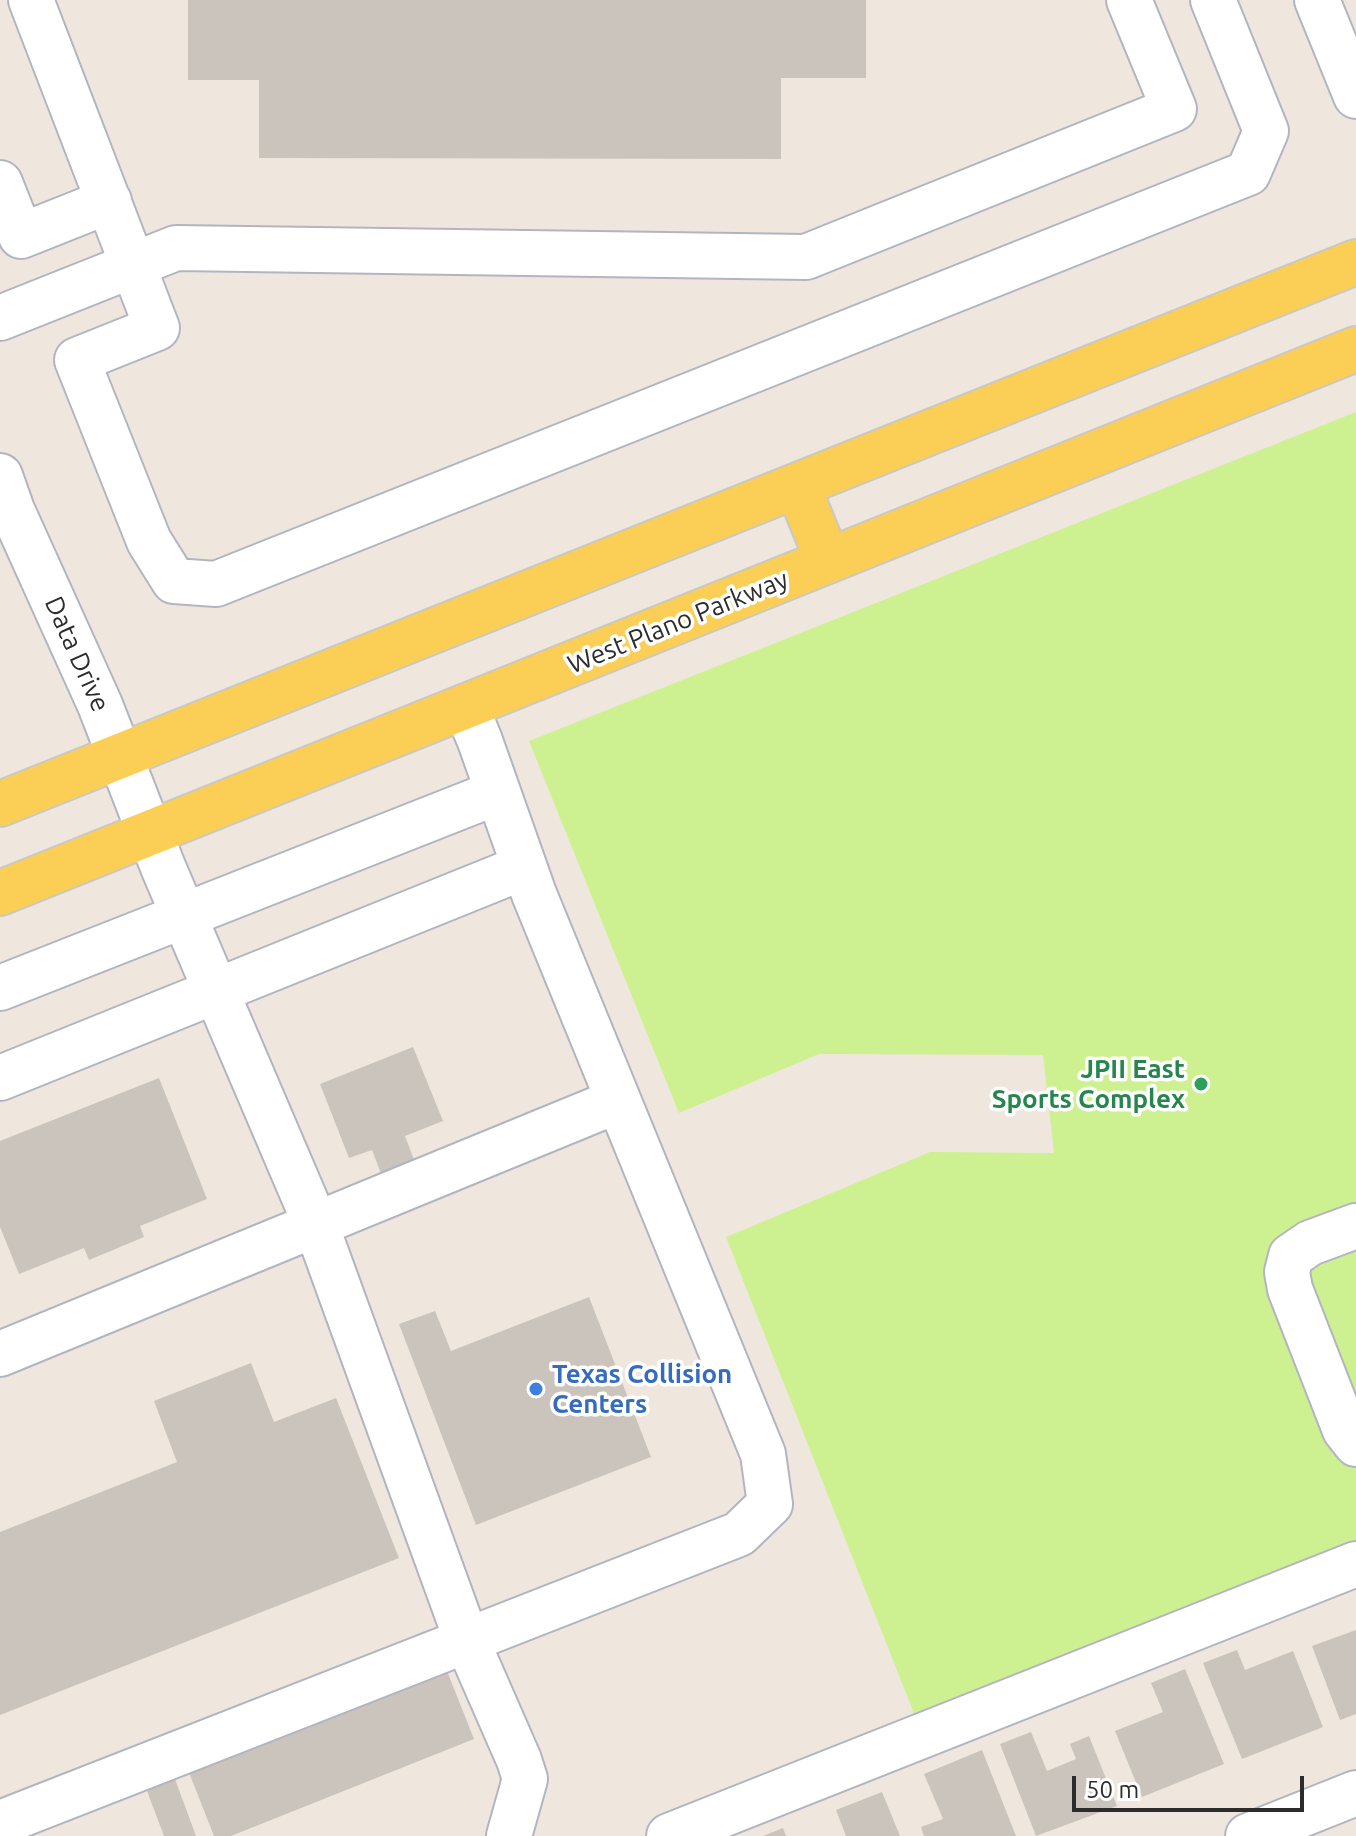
<!DOCTYPE html>
<style>
body{margin:0}
#map{position:relative;width:1356px;height:1836px;overflow:hidden;background:#efe7de;font-family:Ubuntu,sans-serif}
canvas{display:block}
.scale{position:absolute;left:1072px;top:1776px;width:232px;height:36px;box-sizing:border-box;border:4px solid #2c2c2c;border-top:0;padding-left:10px;font-size:24px;line-height:28px;white-space:nowrap;color:#2c2c2c;-webkit-text-stroke:6px #fff;paint-order:stroke}
</style>
<div id="map">
<canvas width="1356" height="1836"></canvas>
<div class="scale">50 m</div>
</div>
<script>
const ctx = document.querySelector('canvas').getContext('2d');
ctx.lineJoin = 'round';
function fillPath(path, color) { ctx.fillStyle = color; ctx.fill(path, 'evenodd'); }
const shape = rows => new Path2D(rows.map(r => 'M' + r).join(''));
function strokePath(path, color, width, dash) { ctx.strokeStyle = color; ctx.lineWidth = width; ctx.lineCap = dash ? 'butt' : 'round'; ctx.setLineDash(dash || []); ctx.stroke(path); }
function drawText(font, color, halo, rows, align = 'center') {
  ctx.font = font + ' Ubuntu,sans-serif'; ctx.lineWidth = 7; ctx.setLineDash([]); ctx.textBaseline = 'middle'; ctx.strokeStyle = halo; ctx.fillStyle = color; for (const [text, x, y, turn = 0] of rows) {
    ctx.save(); ctx.translate(x, y); ctx.rotate((+turn || 0) * Math.PI / 180); ctx.textAlign = isNaN(turn) ? turn : align; if (halo) ctx.strokeText(text, 0, 0); ctx.fillText(text, 0, 0); ctx.restore();
  }
}
fillPath(shape([
 [1356,412,1356,1553,919,1726,726,1237,930,1152,1054,1153,1043,1055,819,1054,679,1113,529,741]
]), '#cdf191');
fillPath(shape([
 [188,0,866,0,866,78,781,78,781,159,259,158,259,80,188,80],
 [413,1047,443,1121,405,1136,415,1162,382,1176,372,1150,349,1158,320,1084],
 [159,1078,207,1199,140,1226,144,1237,89,1260,84,1248,19,1274,0,1227,0,1141],
 [589,1297,651,1457,476,1525,399,1324,435,1311,451,1351],
 [251,1363,274,1422,336,1398,399,1558,0,1715,0,1532,177,1462,154,1401],
 [1356,1630,1356,1714,1340,1720,1312,1646],
 [1237,1650,1245,1670,1293,1651,1323,1727,1242,1759,1203,1663],
 [445,1666,474,1739,231,1836,214,1836,188,1770],
 [1185,1669,1224,1764,1142,1797,1115,1731,1163,1712,1151,1683],
 [1031,1732,1047,1771,1076,1759,1070,1744,1089,1736,1117,1806,1036,1836,1000,1744],
 [982,1750,1016,1836,924,1836,921,1827,943,1819,924,1774],
 [175,1779,196,1836,164,1836,147,1791],
 [882,1792,900,1836,846,1836,836,1810],
 [783,1828,786,1836,763,1836]
]), '#cac4bd');
const minor = shape([
 [31,0,157,328,77,360,149,541,174,581,216,584,1248,173,1266,131,1213,0],
 [1317,0,1356,96],
 [0,183,21,236,109,201],
 [0,318,176,248,806,257,1174,109,1129,0],
 [0,476,12,510,100,705,163,867,316,1225,467,1641,519,1760,525,1779,509,1836],
 [0,988,498,792],
 [0,1078,524,867],
 [1356,1226,1310,1243,1291,1256,1287,1272,1290,1289,1345,1430,1356,1444],
 [0,1354,617,1101],
 [0,1823,739,1534,770,1504,763,1454,534,894,480,741,466,707],
 [669,1836,1356,1564],
 [1248,1836,1356,1793]
]);
const major = shape([
 [798,487,828,561],
 [0,804,1356,262],
 [0,893,1356,349]
]);
strokePath(minor, '#b2b5c1', 48);
strokePath(major, '#c8c8c8', 48);
strokePath(minor, '#fff', 44);
strokePath(major, '#fbce56', 44);
for (const [x, y, r, color] of [
 [1201,1084,8,"#2e9e5b"],
 [536,1389,8,"#3f7fe0"]
]) { const dot = new Path2D(); dot.arc(x, y, r, 0, 2 * Math.PI); ctx.fillStyle = color; ctx.fill(dot); strokePath(dot, '#fff', 3); }
drawText('26px', '#2c2c2c', '#fff', [
 ["West Plano Parkway",678,622,-22],
 ["Data Drive",77,654,66]
]);
drawText('bold 26px', '#27864d', '#fff', [
 ["JPII East",1185,1069],
 ["Sports Complex",1185,1099]
], 'right');
drawText('bold 26px', '#366cbe', '#fff', [
 ["Texas Collision",552,1374],
 ["Centers",552,1404]
], 'left');
</script>
